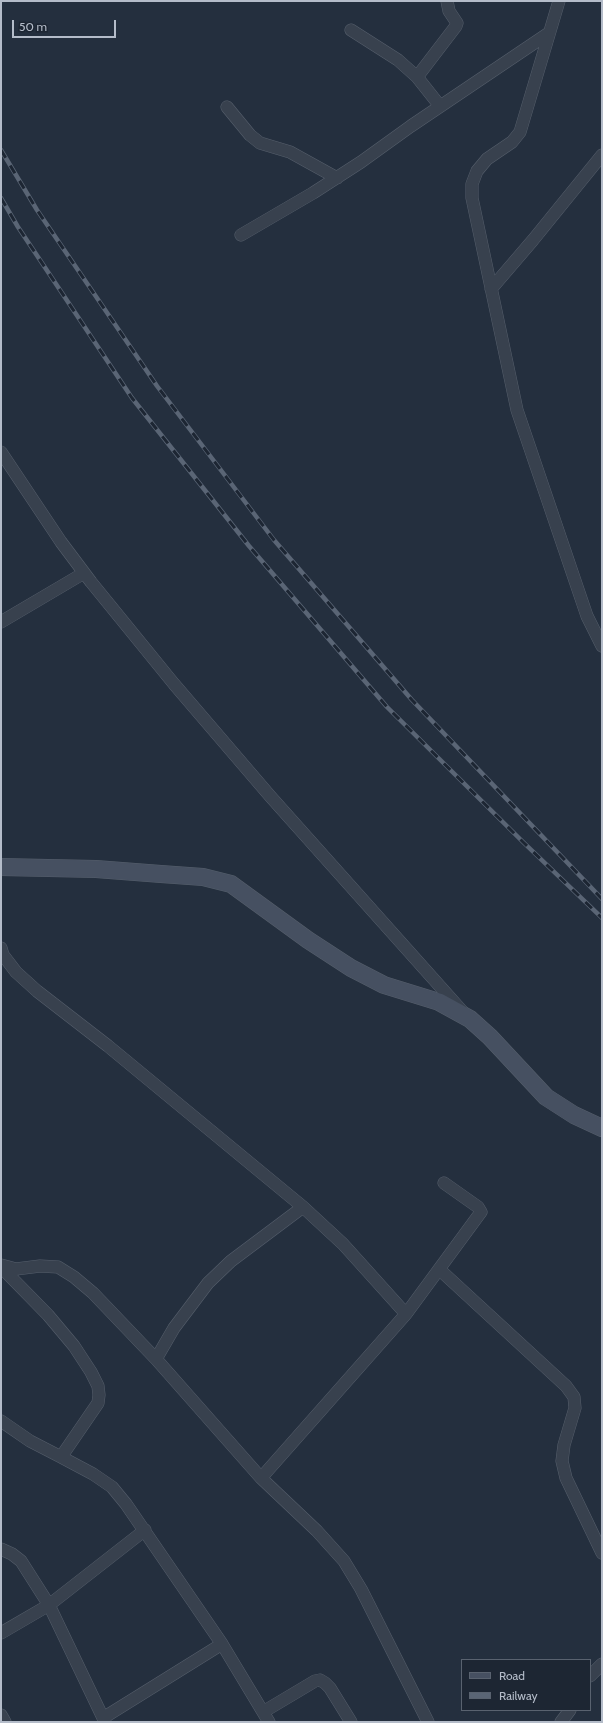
<!DOCTYPE html>
<style>
body{margin:0}
#map{position:relative;width:603px;height:1723px;overflow:hidden;background:#242f3e;font-family:Cabin,sans-serif}
canvas{display:block}
.frame{position:absolute;inset:0;border:2px solid #b4bcc9;pointer-events:none}
.legend{position:absolute;left:461px;top:1659px;width:130px;height:52px;box-sizing:border-box;background:#1d2633;border:1px solid #59626f;margin:0;padding:5px 7px;list-style:none;font-size:12px;color:#b4bcc9}
.legend li{display:flex;align-items:center;gap:8px;height:20px}
.legend b{width:20px;border:1px solid #59626f}
.scale{position:absolute;left:12px;top:20px;width:104px;height:18px;box-sizing:border-box;border:2px solid #b4bcc9;border-top:0;padding-left:5px;font-size:12px;line-height:14px;white-space:nowrap;color:#b4bcc9;-webkit-text-stroke:3px #1d2633;paint-order:stroke}
</style>
<div id="map">
<canvas width="603" height="1723"></canvas>
<div class="frame"></div>
<ul class="legend">
<li><b style="height:5px;background:#465061"></b>Road</li>
<li><b style="height:5px;background:#5a6575"></b>Railway</li>
</ul>
<div class="scale">50 m</div>
</div>
<script>
const ctx = document.querySelector('canvas').getContext('2d');
ctx.lineJoin = 'round';
const shape = rows => new Path2D(rows.map(r => 'M' + r).join(''));
function strokePath(path, color, width, dash) { ctx.strokeStyle = color; ctx.lineWidth = width; ctx.lineCap = dash ? 'butt' : 'round'; ctx.setLineDash(dash || []); ctx.stroke(path); }
const street = shape([
 [559,1,520,132,512,142,487,159,477,171,472,184,472,198,517,410,587,616,602,646],
 [351,30,398,60,417,77,440,106],
 [417,77,456,26,457,23,449,11,447,1],
 [227,107,250,135,260,143,290,152,337,178],
 [241,235,313,193,361,162,411,126,549,33],
 [491,289,533,240,602,155],
 [1,452,61,542,91,582,174,684,270,796,462,1011],
 [1,622,84,573],
 [1,948,3,955,16,972,37,991,108,1046,303,1207,343,1244,406,1314,261,1478],
 [1,1265,16,1269,40,1266,58,1267,74,1277,93,1293,156,1359,261,1478,317,1531,344,1561,361,1589,428,1722],
 [1,1267,48,1315,74,1346,91,1372,98,1386,99,1395,98,1403,61,1457,93,1474,112,1487,126,1504,222,1644,269,1722],
 [440,1270,566,1386,574,1397,575,1408,564,1445,562,1461,566,1478,602,1553],
 [406,1314,481,1212,478,1207,444,1183],
 [156,1359,174,1328,208,1283,231,1261,303,1207],
 [1,1421,30,1441,61,1457],
 [1,1549,12,1554,21,1561,49,1605,105,1722],
 [1,1633,49,1605,145,1530],
 [590,1676,602,1664],
 [263,1712,315,1681,320,1680,325,1683,330,1688,351,1722],
 [1,1715,5,1722],
 [103,1718,222,1644],
 [561,1722,570,1710]
]);
const secondary = shape([
 [1,867,96,869,161,874,203,877,231,884,308,940,351,968,384,985,439,1002,470,1019,490,1037,546,1097,574,1115,602,1128]
]);
strokePath(street, '#565f6c', 13);
strokePath(secondary, '#565f6c', 18);
strokePath(street, '#38414e', 12);
strokePath(secondary, '#465061', 17);
const rail = shape([
 [1,150,37,210,157,386,274,540,412,700,602,899],
 [1,198,18,227,132,398,249,546,387,707,523,842,602,918]
]);
strokePath(rail, '#5a6575', 4.5);
strokePath(rail, '#1d2633', 3, [9]);
</script>
